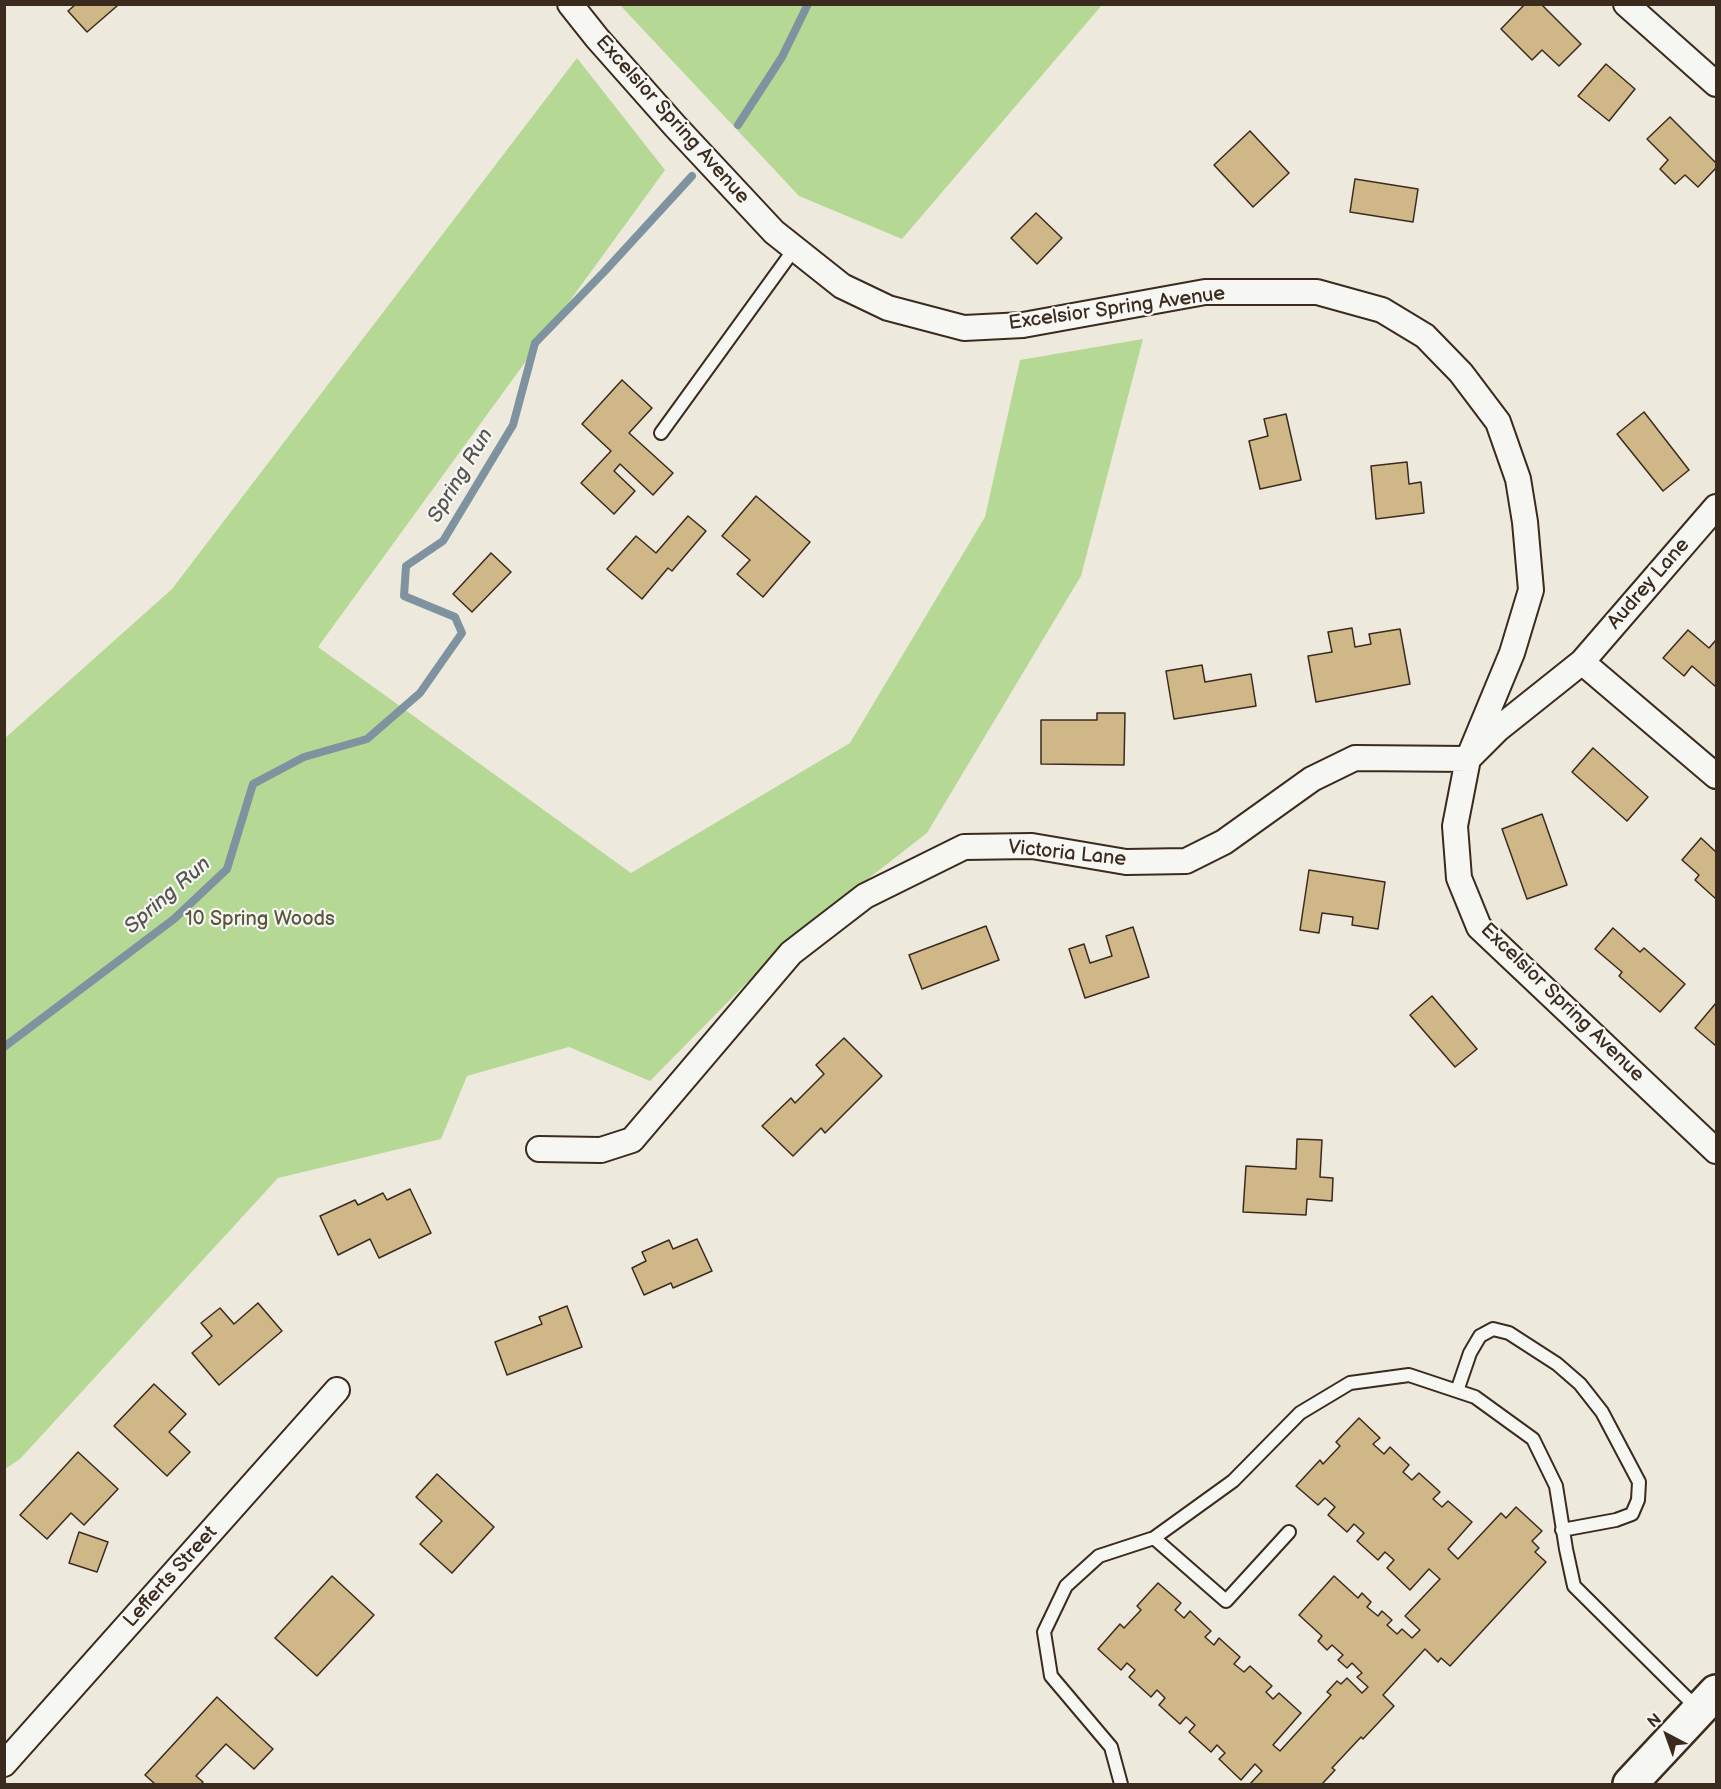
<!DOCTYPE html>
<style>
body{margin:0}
#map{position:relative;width:1721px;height:1789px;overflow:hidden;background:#eee9dd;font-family:"Balsamiq Sans",sans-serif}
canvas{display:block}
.frame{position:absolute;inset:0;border:6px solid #3b2a1e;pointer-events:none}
.north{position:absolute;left:1637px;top:1705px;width:60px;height:60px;-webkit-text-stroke:4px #f6f6f2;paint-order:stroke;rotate:319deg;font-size:16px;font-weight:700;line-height:24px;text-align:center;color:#3b2a1e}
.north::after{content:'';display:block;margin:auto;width:21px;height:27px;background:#3b2a1e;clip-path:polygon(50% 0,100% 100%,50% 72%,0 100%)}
</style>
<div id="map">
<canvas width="1721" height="1789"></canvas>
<div class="frame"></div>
<div class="north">N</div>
</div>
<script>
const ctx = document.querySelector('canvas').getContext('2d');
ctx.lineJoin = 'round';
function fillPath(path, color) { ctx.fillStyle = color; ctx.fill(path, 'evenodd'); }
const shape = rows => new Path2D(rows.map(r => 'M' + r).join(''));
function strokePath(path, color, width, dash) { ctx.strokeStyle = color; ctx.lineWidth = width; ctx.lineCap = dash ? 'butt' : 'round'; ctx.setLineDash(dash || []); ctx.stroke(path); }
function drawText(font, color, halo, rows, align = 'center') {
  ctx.font = font + ' "Balsamiq Sans",sans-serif'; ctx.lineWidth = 4.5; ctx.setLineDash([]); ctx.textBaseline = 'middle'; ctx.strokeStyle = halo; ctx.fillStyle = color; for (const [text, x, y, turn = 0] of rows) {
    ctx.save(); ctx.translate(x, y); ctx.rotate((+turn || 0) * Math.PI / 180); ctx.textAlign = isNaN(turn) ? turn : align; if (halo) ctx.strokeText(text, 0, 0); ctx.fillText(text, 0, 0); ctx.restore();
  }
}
fillPath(shape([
 [620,5,1102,5,902,239,799,196],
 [577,58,665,170,318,647,631,873,850,743,985,517,1020,360,1143,339,1081,576,927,833,788,941,650,1081,569,1047,467,1076,441,1139,278,1178,20,1459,5,1469,4,739,172,589]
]), '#b5d994');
strokePath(shape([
 [738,125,782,57,808,4],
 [4,1047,174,919,227,869,253,784,304,757,367,739,420,693,462,633,455,617,404,596,406,566,443,541,513,425,535,343,604,272,692,176]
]), '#7e92a0', 8);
const building = shape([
 [76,4,115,4,117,6,87,32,68,11,76,4],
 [1525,4,1541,4,1581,44,1559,66,1542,50,1532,60,1501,29,1525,4],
 [1606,64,1635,89,1609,121,1578,96,1606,64],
 [1670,117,1716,163,1716,168,1698,187,1685,175,1675,184,1660,169,1668,160,1647,139,1670,117],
 [1250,131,1289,173,1253,207,1214,165,1250,131],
 [1355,179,1418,189,1413,222,1350,212,1355,179],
 [1036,213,1062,238,1037,264,1011,238,1036,213],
 [622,380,652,408,629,433,673,473,653,495,620,464,614,471,635,491,614,514,581,483,611,451,582,424,622,380],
 [1644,412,1689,470,1663,491,1617,434,1644,412],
 [1286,414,1301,480,1260,489,1249,441,1268,436,1264,419,1286,414],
 [1407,462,1409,484,1421,482,1424,513,1376,519,1371,466,1407,462],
 [756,496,810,542,763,597,737,574,750,560,722,536,756,496],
 [688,516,706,531,672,571,668,568,642,599,607,569,636,536,656,553,688,516],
 [491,553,511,572,472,612,453,594,491,553],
 [1352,628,1355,647,1371,644,1369,634,1400,629,1410,684,1316,702,1308,656,1332,652,1328,632,1352,628],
 [1688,630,1709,648,1716,640,1716,687,1692,666,1684,676,1663,658,1688,630],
 [1202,665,1205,682,1251,674,1256,706,1174,719,1166,671,1202,665],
 [1097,713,1125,713,1124,765,1041,764,1041,720,1097,720,1097,713],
 [1593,748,1648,797,1627,821,1572,772,1593,748],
 [1542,814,1567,885,1527,899,1502,829,1542,814],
 [1701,838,1716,852,1716,899,1695,880,1699,875,1682,860,1701,838],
 [1309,870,1385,882,1378,929,1352,925,1353,917,1322,913,1319,933,1300,930,1309,870],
 [986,926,999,960,922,989,909,955,986,926],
 [1133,927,1149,977,1085,998,1069,949,1084,944,1090,963,1112,956,1106,936,1133,927],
 [1613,928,1640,952,1644,948,1685,984,1660,1012,1619,976,1622,972,1595,949,1613,928],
 [1432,996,1477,1049,1455,1067,1410,1015,1432,996],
 [1716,1003,1716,1046,1695,1028,1716,1003],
 [844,1038,882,1076,825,1133,821,1128,793,1156,762,1126,791,1098,795,1103,824,1074,816,1065,844,1038],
 [1297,1139,1322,1140,1320,1177,1333,1178,1332,1201,1307,1199,1306,1215,1243,1212,1246,1166,1296,1169,1297,1139],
 [410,1189,431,1233,379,1258,370,1239,338,1255,320,1216,355,1200,358,1205,383,1193,387,1200,410,1189],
 [697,1239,712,1271,673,1288,671,1283,644,1295,632,1268,646,1261,642,1252,669,1240,673,1249,697,1239],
 [258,1303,282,1331,219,1385,192,1353,212,1336,201,1323,220,1308,234,1324,258,1303],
 [567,1306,582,1347,507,1375,495,1342,542,1324,539,1317,567,1306],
 [154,1384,186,1414,169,1432,190,1452,167,1476,114,1426,154,1384],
 [1359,1418,1380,1438,1373,1444,1384,1454,1390,1447,1409,1465,1403,1472,1412,1480,1419,1473,1440,1492,1433,1499,1442,1507,1448,1501,1472,1522,1448,1549,1458,1559,1501,1513,1506,1518,1516,1507,1542,1531,1532,1541,1539,1548,1535,1552,1546,1562,1450,1666,1441,1658,1438,1662,1425,1649,1383,1695,1394,1706,1363,1739,1361,1737,1332,1768,1335,1770,1322,1784,1250,1784,1262,1771,1255,1764,1241,1780,1219,1759,1225,1753,1217,1745,1211,1752,1189,1732,1195,1725,1186,1717,1180,1724,1159,1705,1165,1698,1157,1690,1151,1697,1129,1677,1135,1670,1127,1663,1121,1670,1098,1649,1120,1624,1124,1628,1141,1610,1137,1606,1158,1583,1181,1603,1175,1610,1184,1618,1190,1611,1211,1631,1205,1637,1214,1645,1219,1638,1240,1657,1234,1664,1244,1672,1250,1666,1272,1686,1266,1692,1273,1699,1279,1693,1301,1713,1273,1745,1280,1751,1331,1695,1327,1692,1337,1681,1341,1684,1347,1678,1362,1693,1368,1687,1357,1677,1362,1673,1352,1663,1347,1668,1338,1660,1343,1655,1332,1645,1327,1650,1318,1641,1322,1636,1299,1615,1334,1576,1358,1598,1362,1593,1371,1602,1367,1607,1378,1616,1382,1611,1392,1620,1387,1625,1397,1634,1402,1629,1412,1638,1420,1630,1405,1616,1440,1579,1429,1569,1410,1590,1387,1568,1394,1560,1385,1552,1378,1560,1357,1541,1364,1533,1354,1524,1347,1532,1328,1515,1335,1507,1325,1498,1318,1505,1296,1486,1320,1460,1323,1464,1340,1446,1336,1442,1359,1418],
 [78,1452,118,1489,84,1525,71,1513,47,1539,20,1515,78,1452],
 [437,1474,494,1527,452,1573,420,1544,442,1521,416,1497,437,1474],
 [79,1532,108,1542,97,1572,69,1563,79,1532],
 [332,1576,374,1615,317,1676,275,1638,332,1576],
 [217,1697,273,1749,254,1769,226,1744,196,1776,203,1782,201,1784,155,1784,145,1775,217,1697]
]);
fillPath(building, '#d0b787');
strokePath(building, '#3b2a1e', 1.5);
const service = shape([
 [661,433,795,248],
 [1457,1391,1470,1353,1480,1336,1493,1329,1509,1333,1557,1364,1580,1384,1602,1412,1639,1482,1638,1500,1632,1514,1616,1520,1562,1530],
 [1154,1538,1226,1601,1289,1532],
 [1121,1784,1111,1747,1051,1676,1044,1632,1066,1586,1099,1556,1154,1538,1233,1481,1300,1413,1350,1383,1409,1375,1475,1397,1533,1439,1556,1486,1566,1549,1574,1586,1698,1709]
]);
const minor = shape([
 [1626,4,1716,84],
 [1716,507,1582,662,1498,729,1468,759,1455,826,1459,878,1479,927,1716,1151],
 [1582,662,1716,776],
 [539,1149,601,1150,632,1140,791,953,865,896,964,847,1032,846,1126,862,1186,861,1224,842,1312,779,1355,758,1468,759,1512,653,1531,590,1525,522,1518,479,1498,422,1461,373,1425,336,1382,310,1317,292,1205,292,1023,325,964,328,888,308,842,286,774,232,675,126,597,38,570,4],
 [4,1764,337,1390]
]);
const secondary = shape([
 [1630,1784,1716,1692]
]);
strokePath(service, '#3b2a1e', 16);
strokePath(minor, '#3b2a1e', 28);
strokePath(secondary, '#3b2a1e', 38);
strokePath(service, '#f6f6f2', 12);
strokePath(minor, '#f6f6f2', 24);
strokePath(secondary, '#f6f6f2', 33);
drawText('20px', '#3b2a1e', '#f6f6f2', [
 ["Excelsior Spring Avenue",672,120,48],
 ["Excelsior Spring Avenue",1117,309,-8],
 ["Audrey Lane",1649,584,-49],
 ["Victoria Lane",1067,854,6],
 ["Excelsior Spring Avenue",1562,1003,44],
 ["Lefferts Street",171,1577,-48]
]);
drawText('20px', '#5a563c', '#f6f6f2', [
 ["10 Spring Woods",260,920]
]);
drawText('italic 21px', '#575554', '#f6f6f2', [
 ["Spring Run",461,476,-59],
 ["Spring Run",168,896,-41]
]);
</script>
